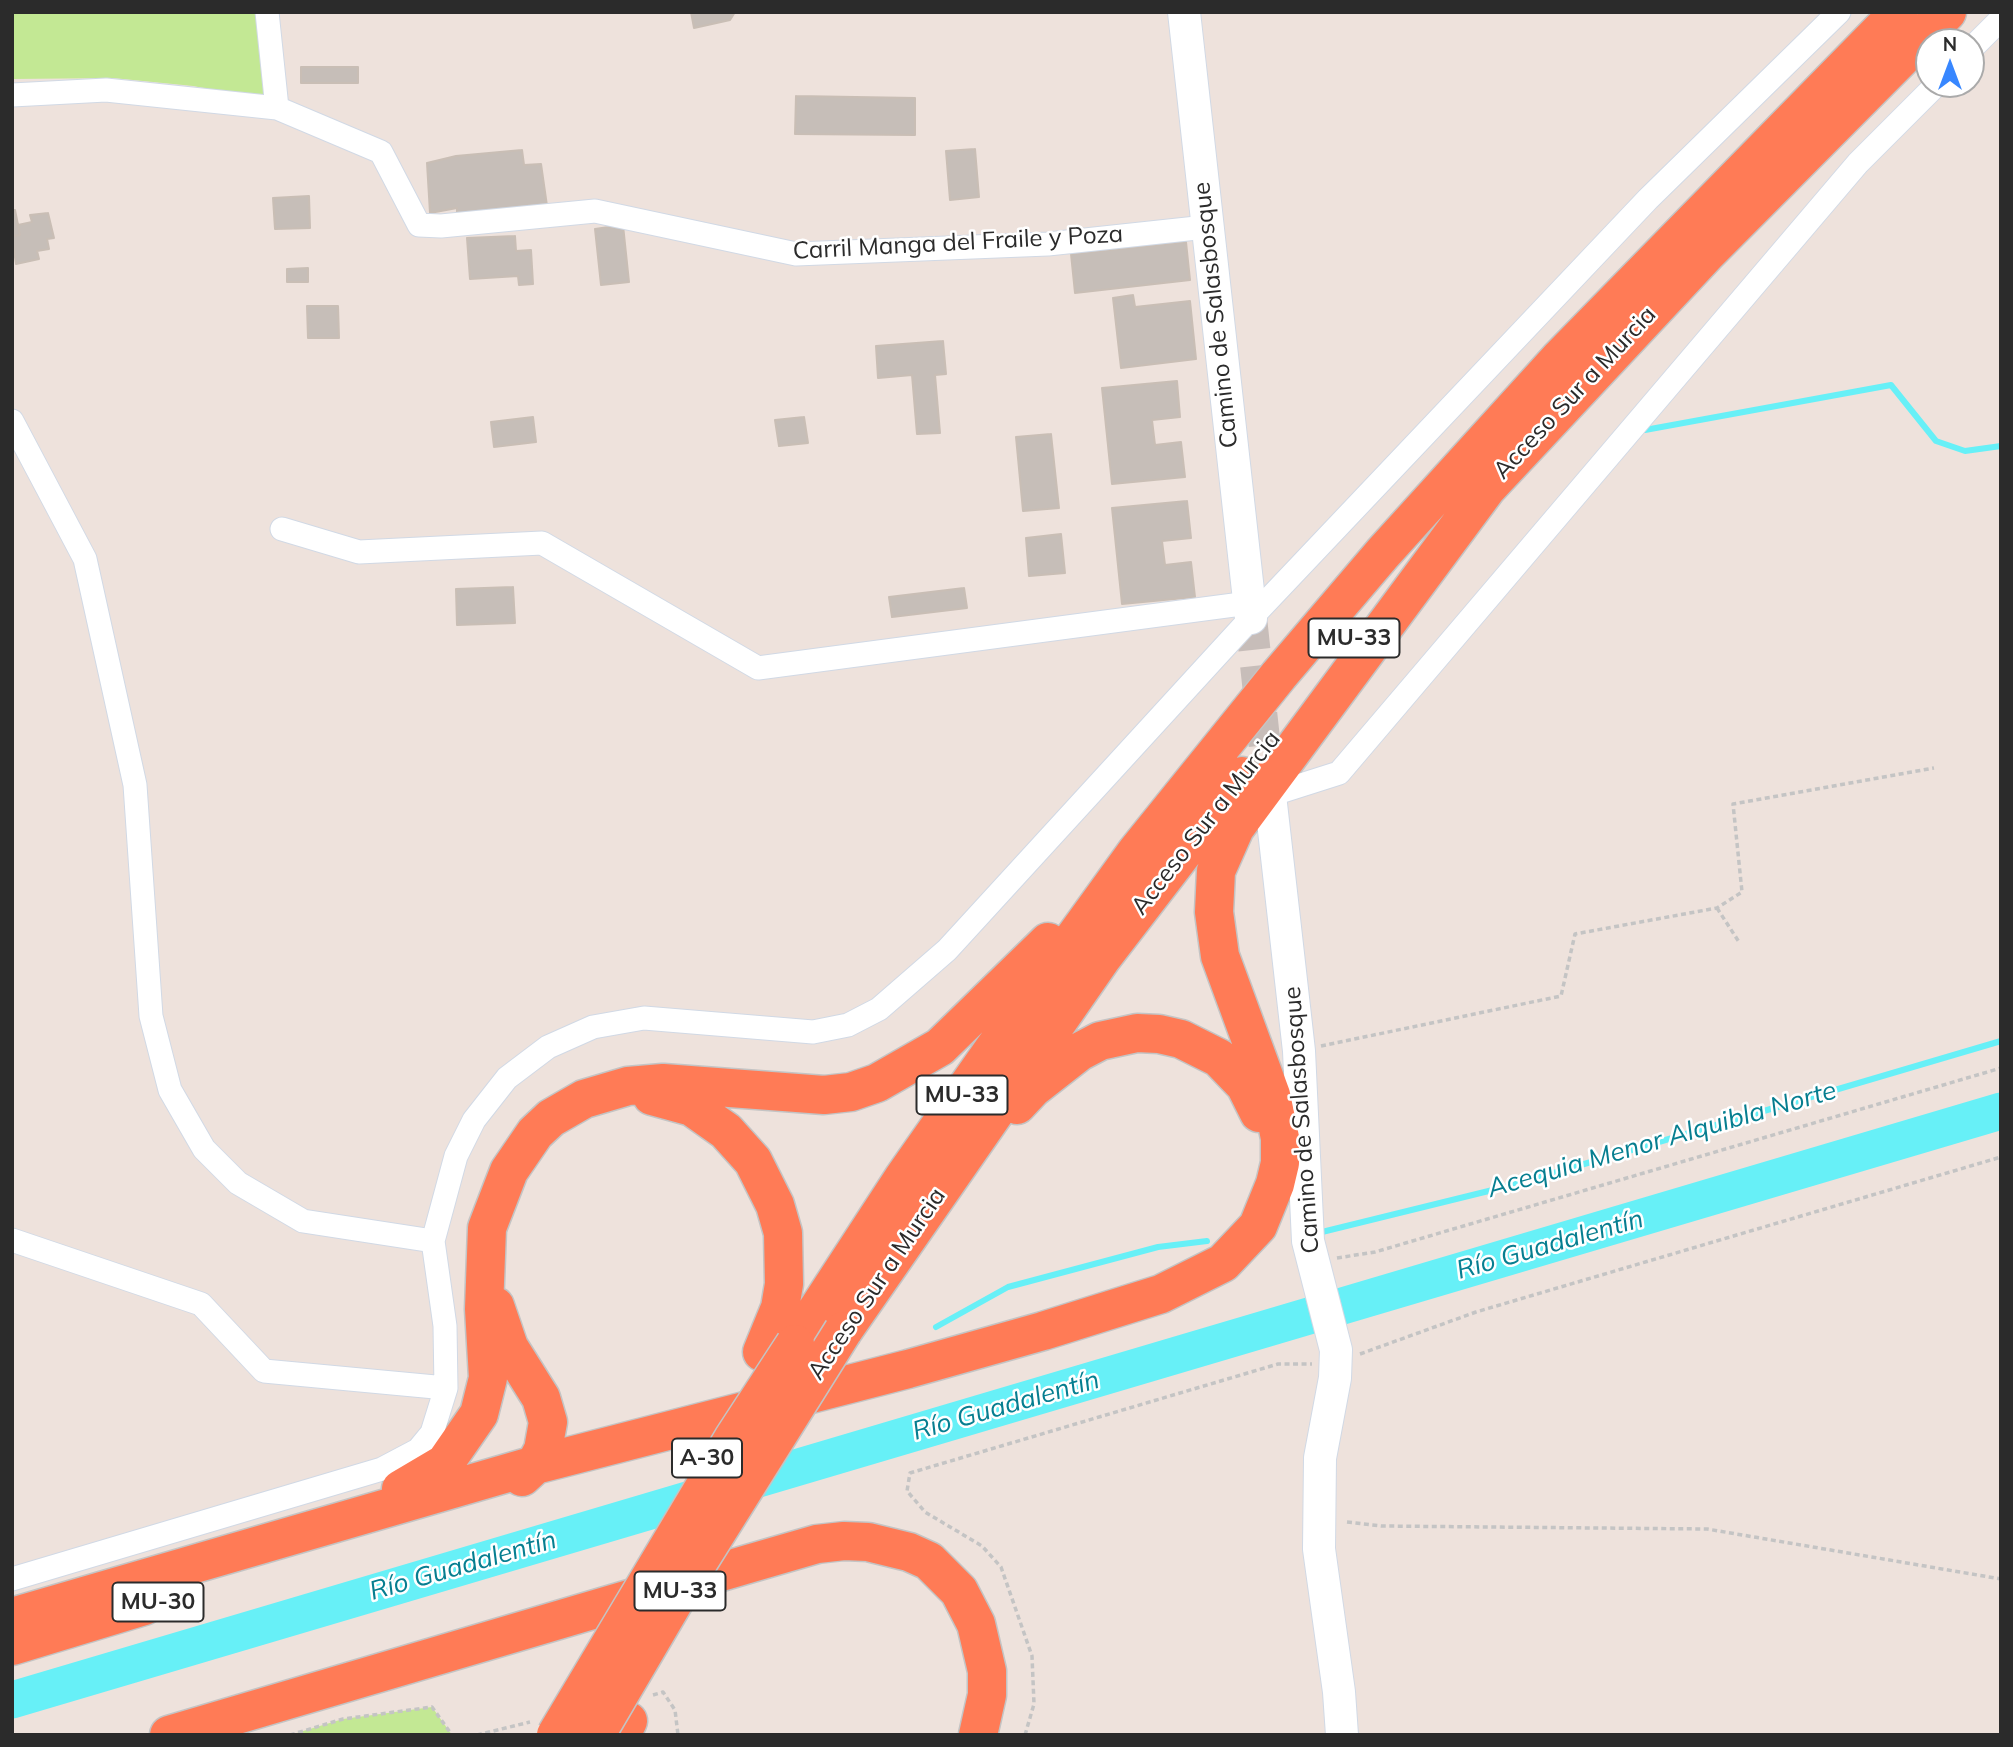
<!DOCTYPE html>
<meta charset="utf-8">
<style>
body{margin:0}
#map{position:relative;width:2013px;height:1747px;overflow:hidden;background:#eee2dc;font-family:Mulish,sans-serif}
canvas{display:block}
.frame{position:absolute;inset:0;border:14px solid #2b2b2b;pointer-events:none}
.north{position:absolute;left:1915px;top:28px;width:70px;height:70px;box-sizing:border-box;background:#fff;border:2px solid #aaa;border-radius:50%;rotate:0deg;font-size:19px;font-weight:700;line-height:28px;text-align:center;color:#2b2b2b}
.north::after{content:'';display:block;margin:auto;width:24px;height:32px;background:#3887ff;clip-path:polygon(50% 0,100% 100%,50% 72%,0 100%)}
</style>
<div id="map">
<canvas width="2013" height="1747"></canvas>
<div class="frame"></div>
<div class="north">N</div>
</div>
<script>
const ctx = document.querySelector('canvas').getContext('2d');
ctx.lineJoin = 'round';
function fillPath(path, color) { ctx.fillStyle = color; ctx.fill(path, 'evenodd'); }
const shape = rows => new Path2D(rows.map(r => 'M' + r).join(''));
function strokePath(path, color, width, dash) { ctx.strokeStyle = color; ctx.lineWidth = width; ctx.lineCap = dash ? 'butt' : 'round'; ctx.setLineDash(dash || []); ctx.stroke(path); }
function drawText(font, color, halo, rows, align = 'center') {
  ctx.font = font + ' Mulish,sans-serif'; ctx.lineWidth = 5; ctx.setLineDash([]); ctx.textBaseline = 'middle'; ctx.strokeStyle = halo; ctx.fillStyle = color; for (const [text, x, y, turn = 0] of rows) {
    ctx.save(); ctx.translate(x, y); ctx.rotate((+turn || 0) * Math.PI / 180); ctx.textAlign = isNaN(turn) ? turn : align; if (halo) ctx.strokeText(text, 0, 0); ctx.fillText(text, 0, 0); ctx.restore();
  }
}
fillPath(shape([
 [12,12,256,12,264,99,193,86,113,78,12,79],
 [432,1707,452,1735,290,1735,343,1719]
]), '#c3e894');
strokePath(shape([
 [1645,430,1891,385,1936,441,1965,451,2001,446],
 [1322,1232,1513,1185,2001,1041],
 [936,1327,1008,1287,1158,1247,1207,1241]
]), '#67f0f7', 6);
strokePath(shape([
 [12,1700,2001,1111]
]), '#67f0f7', 37);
const building = shape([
 [691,12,735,12,730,20,694,28,691,12],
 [301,67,358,67,358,83,301,83,301,67],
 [796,96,915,98,915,135,795,134,796,96],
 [975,149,979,197,950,200,946,151,975,149],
 [522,150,524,165,541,164,547,206,457,217,457,208,430,213,427,163,456,156,522,150],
 [309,196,310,228,275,229,273,198,309,196],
 [12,210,15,210,20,235,12,236,12,210],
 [48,213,54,238,47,239,49,249,37,251,39,259,16,264,12,236,20,235,18,225,32,222,30,215,48,213],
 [623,225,629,282,601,285,595,229,623,225],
 [515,236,516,251,531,250,533,284,519,285,518,276,470,279,467,238,515,236],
 [1186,242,1190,280,1075,293,1071,254,1186,242],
 [308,268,308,282,287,282,287,269,308,268],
 [1133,295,1135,307,1190,301,1196,359,1121,368,1113,298,1133,295],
 [307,306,338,306,339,338,308,338,307,306],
 [943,341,946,374,935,375,940,433,917,434,912,375,878,378,876,346,943,341],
 [1177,381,1180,417,1152,420,1155,445,1181,442,1185,477,1112,484,1102,388,1177,381],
 [533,417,536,442,494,447,491,422,533,417],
 [804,417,808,443,779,446,775,420,804,417],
 [1051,434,1059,508,1023,511,1016,437,1051,434],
 [1187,501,1191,538,1162,541,1165,565,1191,562,1195,597,1122,604,1112,508,1187,501],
 [1061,534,1065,573,1029,576,1026,538,1061,534],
 [513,587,515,623,457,625,456,589,513,587],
 [964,588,967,608,892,617,889,597,964,588]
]);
fillPath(building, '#c6beb8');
strokePath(building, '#c9beb5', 2);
strokePath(shape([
 [1251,618,1270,795]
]), '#c7bdb9', 32, [32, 16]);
const street = shape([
 [267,12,277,108],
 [1971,49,2001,19],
 [12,95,106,90,277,108,381,152,419,225,441,226,595,211,796,254,1048,244,1206,227],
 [12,421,85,559,135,785,151,1016,170,1090,204,1149,238,1183,303,1221,433,1241],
 [282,529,359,552,542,543,758,668,1249,603],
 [1270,795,1339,773,1858,163,1937,84],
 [12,1240,201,1304,264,1371,446,1388],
 [12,1579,382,1469,418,1450,432,1433,446,1388,445,1326,433,1241,456,1156,474,1120,507,1078,548,1047,593,1027,644,1018,813,1032,848,1025,879,1009,947,950,1251,618,1648,199,1839,12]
]);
const secondary = shape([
 [1184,12,1251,618],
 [1270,795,1299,1051,1308,1241,1336,1350,1335,1378,1320,1458,1319,1549,1339,1692,1342,1735]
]);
const highway = shape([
 [1473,503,1708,252,1947,12],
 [652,1096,692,1107,726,1131,753,1161,775,1205,783,1233,784,1284,780,1308,762,1352],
 [1017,1105,1033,1088,1079,1052,1100,1041,1137,1033,1159,1034,1181,1039,1219,1058,1245,1085,1259,1113],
 [495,1306,509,1347,541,1398,548,1422,543,1450,535,1465,522,1477],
 [843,1331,1102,958,1242,776],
 [795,1344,904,1177,993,1050,1137,851,1279,675,1383,553,1560,358,1899,12],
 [401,1489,445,1463,479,1414,488,1378,484,1309,487,1228,509,1171,535,1133,551,1118,584,1099,628,1086,663,1083,824,1095,851,1092,877,1083,940,1047,1048,942],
 [12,1617,535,1465,908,1369,1043,1331,1161,1294,1223,1263,1258,1226,1275,1184,1280,1163,1280,1138,1271,1095,1220,956,1214,912,1216,871,1235,828,1490,484],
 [12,1646,144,1606],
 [169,1735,748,1564,817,1544,844,1541,868,1542,909,1552,929,1561,959,1591,976,1624,987,1671,987,1695,978,1735],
 [621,1735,628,1721]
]);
strokePath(street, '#d1d9e5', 25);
strokePath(secondary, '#d1d9e5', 34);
strokePath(highway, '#c4c4c4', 41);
strokePath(shape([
 [1717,908,1739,942],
 [1321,1046,1561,996,1575,934,1717,908,1742,892,1733,804,1934,768],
 [1337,1258,1375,1252,2001,1068],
 [1360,1354,1476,1312,2001,1157],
 [1347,1522,1381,1526,1707,1529,2001,1579],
 [653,1695,663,1692,675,1710,678,1735],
 [290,1735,343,1719,432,1707,452,1735],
 [477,1735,530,1722],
 [1025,1735,1034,1704,1032,1656,1001,1567,982,1546,925,1512,907,1491,910,1473,1278,1364,1312,1364]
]), '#c4c4c4', 3.5, [5, 3.5]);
strokePath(street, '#fff', 23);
strokePath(secondary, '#fff', 32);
strokePath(highway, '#ff7b56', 38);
const highwayBridge = shape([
 [598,1731,682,1588,843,1331],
 [556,1735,733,1439,795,1344]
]);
strokePath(highwayBridge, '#c4c4c4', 41, []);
strokePath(highwayBridge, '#ff7b56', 38);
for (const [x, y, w] of [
 [1354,638,91],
 [962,1095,91],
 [707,1458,70],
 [680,1591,91],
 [158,1602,91]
]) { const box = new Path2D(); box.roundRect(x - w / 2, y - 19.5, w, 39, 5); ctx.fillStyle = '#fff'; ctx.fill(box); strokePath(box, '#2b2b2b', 2); }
drawText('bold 23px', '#2b2b2b', null, [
 ["MU-33",1354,638],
 ["MU-33",962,1095],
 ["A-30",707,1458],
 ["MU-33",680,1591],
 ["MU-30",158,1602]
]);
drawText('24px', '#2b2b2b', '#fff', [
 ["Carril Manga del Fraile y Poza",958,243,-3],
 ["Camino de Salasbosque",1216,315,-96],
 ["Acceso Sur a Murcia",1575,393,-47],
 ["Acceso Sur a Murcia",1206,823,-52],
 ["Camino de Salasbosque",1302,1120,-94],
 ["Acceso Sur a Murcia",877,1284,-56]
]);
drawText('italic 26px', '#067e90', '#fff', [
 ["Acequia Menor Alquibla Norte",1662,1140,-16],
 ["Río Guadalentín",1550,1245,-16],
 ["Río Guadalentín",1006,1406,-16],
 ["Río Guadalentín",463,1566,-16]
]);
</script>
